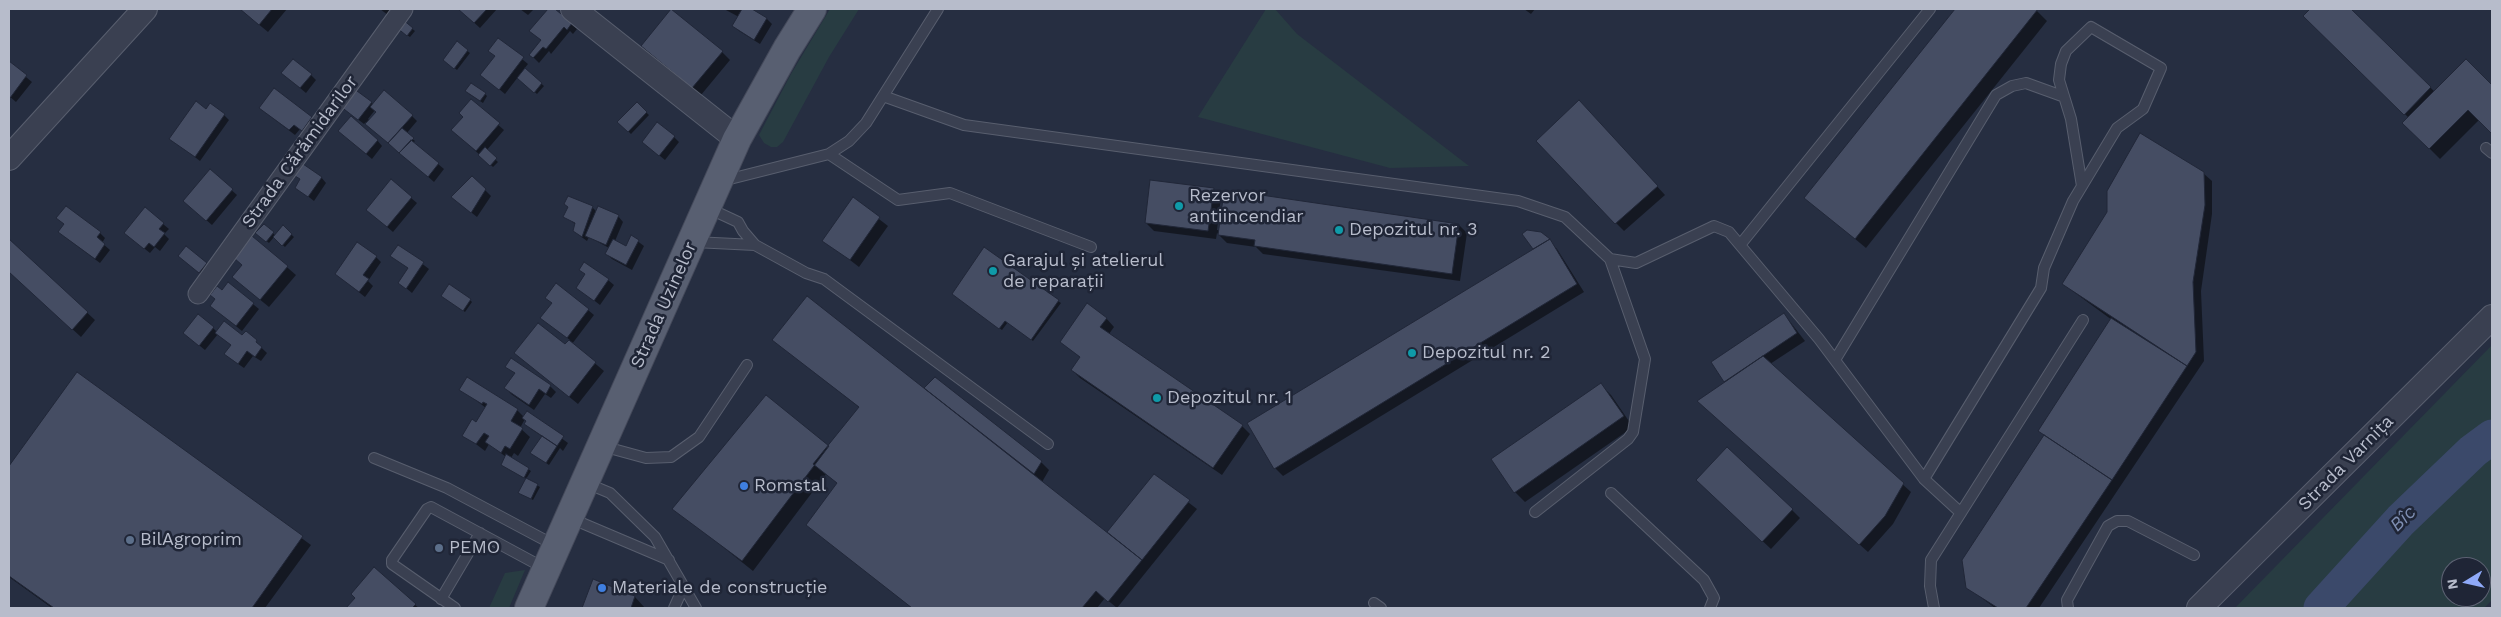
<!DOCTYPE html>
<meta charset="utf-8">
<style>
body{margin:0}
#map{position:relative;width:2501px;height:617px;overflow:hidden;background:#262e41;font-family:"Work Sans",sans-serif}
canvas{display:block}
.frame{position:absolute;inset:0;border:10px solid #b7bccb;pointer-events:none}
.north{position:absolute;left:2441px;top:557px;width:50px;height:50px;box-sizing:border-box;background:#1f2536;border:1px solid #5c6172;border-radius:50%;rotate:261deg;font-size:14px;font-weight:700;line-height:20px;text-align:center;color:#b7bccb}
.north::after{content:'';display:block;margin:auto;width:18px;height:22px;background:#8fa9f8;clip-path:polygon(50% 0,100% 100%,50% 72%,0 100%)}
</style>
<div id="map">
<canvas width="2501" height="617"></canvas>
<div class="frame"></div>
<div class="north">N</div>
</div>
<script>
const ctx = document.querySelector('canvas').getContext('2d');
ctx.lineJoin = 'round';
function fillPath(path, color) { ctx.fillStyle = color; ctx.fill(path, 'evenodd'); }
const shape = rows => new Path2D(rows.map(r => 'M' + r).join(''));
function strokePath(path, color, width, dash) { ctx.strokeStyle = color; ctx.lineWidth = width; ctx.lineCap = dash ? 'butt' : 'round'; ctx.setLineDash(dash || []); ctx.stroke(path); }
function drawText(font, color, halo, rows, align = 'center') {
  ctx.font = font + ' "Work Sans",sans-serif'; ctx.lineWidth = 5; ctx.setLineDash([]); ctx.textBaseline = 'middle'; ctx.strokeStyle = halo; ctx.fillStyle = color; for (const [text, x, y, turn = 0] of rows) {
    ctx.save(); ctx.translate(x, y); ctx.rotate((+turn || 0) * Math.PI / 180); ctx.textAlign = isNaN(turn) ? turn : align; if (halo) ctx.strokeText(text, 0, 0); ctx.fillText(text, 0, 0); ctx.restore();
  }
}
fillPath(shape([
 [830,9,859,9,829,57,783,142,777,147,771,147,764,143,759,135,791,74],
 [1266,9,1275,9,1297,34,1469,166,1390,168,1198,117],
 [2492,345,2492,600,2484,608,2235,608],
 [2451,567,2481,567,2481,597,2451,597],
 [525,570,509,608,489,608,505,573]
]), '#283c42');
fillPath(shape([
 [240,9,287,9,268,32],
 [380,9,392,9,388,15],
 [459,9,497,9,480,28],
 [520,9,534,9,528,15],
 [550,9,553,9,577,29,573,34,570,31,551,54,549,51,539,63,531,55,542,41,531,31],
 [724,9,750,9,767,19,772,24,760,44,739,31,733,26,739,17],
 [1524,9,1535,9,1531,14],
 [1956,9,2035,9,2047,21,1866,248,1806,198],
 [2312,9,2349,9,2435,92,2466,61,2492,86,2492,133,2479,120,2440,159,2404,123,2409,118,2305,16],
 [402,21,415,31,410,37,400,30],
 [498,39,528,64,524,69,544,86,537,94,518,77,505,94,482,75,496,56],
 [457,43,470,53,457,70,447,62],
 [642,46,722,52,730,60,701,95],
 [9,63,32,82,16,102,9,96],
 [282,73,311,75,316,80,306,93],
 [469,94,485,94,487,96,483,103],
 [471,101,504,130,486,151,498,162,493,167,458,135],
 [371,103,412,116,417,121,406,134,415,141,413,143,444,169,434,182,366,122,364,124,347,111],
 [375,110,377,112,370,120,368,119],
 [637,104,649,115,631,134,619,122],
 [207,110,224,115,229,120,200,161,171,139],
 [1587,110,1665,195,1624,231,1616,223],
 [266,113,311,118,317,123,308,135,300,129,295,135],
 [345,136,377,140,382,146,372,159],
 [674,137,679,142,665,160,649,147],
 [210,171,237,195,212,225,190,206],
 [2203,173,2212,181,2212,214,2201,291,2204,361,2039,608,1995,608,1967,587,2045,436,2040,431,2112,320,2063,284,2108,213],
 [321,177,326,183,314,201,296,187],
 [472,177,491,196,477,217,458,202],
 [391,181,417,203,393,232,373,215],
 [1213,189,1221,197,1217,230,1459,225,1467,233,1460,281,1263,254,1256,247,1227,243,1217,233,1216,239,1154,231,1146,223],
 [853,199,888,226,859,267,824,240],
 [592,207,597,212,618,216,623,222,615,241,626,248,632,237,644,246,632,270,612,259,606,253,609,248,589,237,587,241,580,236,574,230,576,225,565,216],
 [58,218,100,233,105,238,102,243,110,250,100,263,65,237,65,225],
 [163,224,169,229,164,234,169,239,160,251,155,247,150,253,131,238],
 [264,225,276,236,283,227,294,237,285,247,274,237,269,243,257,233],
 [1541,233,1557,249,1584,292,1283,476,1275,468,1535,249,1524,234],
 [252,237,296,275,269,307,242,285,243,265],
 [9,240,95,320,81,337,9,271],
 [399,246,429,269,412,293,400,283,409,269,392,256],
 [186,248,209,267,202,274,182,258],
 [376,257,381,262,368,281,373,286,365,297,336,274],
 [580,269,608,280,614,285,600,305,578,288,586,275],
 [228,284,259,309,242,331,217,311,222,292],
 [956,296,1058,301,1061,303,1033,341,1008,322,1002,330],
 [445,298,470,300,472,302,465,312],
 [546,298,588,310,594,315,572,344,604,371,578,404,515,353,565,346,570,340,547,323,553,304],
 [1784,314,1805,341,1770,364,1911,492,1893,524,1868,552,1707,409,1726,383,1713,362],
 [1106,318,1114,327,1109,334,1242,426,1250,434,1222,475,1080,378,1072,370,1081,358,1061,342],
 [213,328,218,333,243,337,246,333,267,353,261,361,253,356,244,368,231,359,232,346,218,334,205,350,190,338],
 [773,340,924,389,935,379,1041,462,1049,470,1042,482,1107,534,1154,476,1197,509,1117,608,1105,598,1097,608,912,608,808,525,838,484,826,474,753,571,674,508,829,447,860,408],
 [512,360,550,386,556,392,551,398,545,394,534,410,511,394,506,388,516,374,507,367],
 [77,374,311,545,265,608,52,608,9,577,9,468],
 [468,379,517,410,524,417,527,413,568,443,563,451,560,448,549,465,534,455,543,437,531,429,525,419,520,428,530,437,518,456,514,453,511,458,531,471,526,479,540,487,533,500,520,493,526,479,505,467,506,457,489,444,485,451,464,435,477,423,486,408,461,389],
 [1601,385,1611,395,1633,427,1525,502,1515,492],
 [1706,488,1792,510,1800,518,1771,549],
 [593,581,635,597,645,608,583,608],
 [356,598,415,605,419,608,348,608]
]), '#0007');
strokePath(shape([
 [2321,608,2401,520,2473,451,2492,437]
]), '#3b496a', 35);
const building = shape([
 [240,9,272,9,259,25,240,9],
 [458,9,487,9,474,23,458,9],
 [548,9,555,9,572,23,567,30,564,27,546,49,543,47,533,58,529,55,541,40,529,31,548,9],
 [671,9,723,51,692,88,641,46,671,9],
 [742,9,752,9,767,18,754,40,732,26,742,9],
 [1955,9,2038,9,1855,239,1804,198,1955,9],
 [2310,9,2351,9,2431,87,2404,115,2303,16,2310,9],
 [402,19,413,28,407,36,396,27,402,19],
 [498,38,524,57,499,90,480,75,495,56,488,51,498,38],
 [457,41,468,50,454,69,443,60,457,41],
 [293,59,312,74,300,88,281,73,293,59],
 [2466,59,2492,85,2492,134,2468,110,2429,149,2402,123,2466,59],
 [9,61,27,75,10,98,9,96,9,61],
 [525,68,542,83,534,93,517,78,525,68],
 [471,83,486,93,480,101,465,91,471,83],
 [274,88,312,117,302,131,294,125,289,130,259,108,274,88],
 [353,88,372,102,358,120,340,106,353,88],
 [384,90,413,115,388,143,365,124,376,112,370,107,384,90],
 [471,99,500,123,476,151,451,130,463,117,459,113,471,99],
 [1579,100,1658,186,1615,224,1536,141,1579,100],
 [196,101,206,109,210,103,225,114,195,157,169,139,196,101],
 [637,102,647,112,628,132,617,122,637,102],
 [351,116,378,140,366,154,338,131,351,116],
 [657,122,675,136,659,156,642,142,657,122],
 [402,128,414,138,399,153,388,143,402,128],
 [2140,133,2204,172,2205,205,2193,282,2196,352,2187,366,2062,284,2107,212,2107,191,2140,133],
 [411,140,439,163,428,177,399,153,411,140],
 [485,147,497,158,490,166,478,155,485,147],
 [303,164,322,177,308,197,295,188,300,179,295,176,303,164],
 [210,169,233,189,206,221,183,201,210,169],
 [472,176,486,189,471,213,451,197,472,176],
 [391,179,412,197,387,227,366,210,391,179],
 [1150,180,1214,188,1208,231,1145,223,1150,180],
 [1224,192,1261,196,1261,195,1459,224,1452,274,1254,246,1255,240,1218,235,1224,192],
 [568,196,593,206,582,237,573,231,575,223,563,217,568,207,564,204,568,196],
 [853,197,880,217,850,260,822,241,853,197],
 [66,206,101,232,97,237,105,244,95,259,58,232,64,224,56,218,66,206],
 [598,206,619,215,606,245,585,236,598,206],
 [145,207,164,223,159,229,165,233,154,247,149,243,144,249,124,233,145,207],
 [264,224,274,232,266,242,255,233,264,224],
 [283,225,292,234,282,246,273,237,283,225],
 [1527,230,1541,232,1550,239,1533,249,1522,234,1527,230],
 [631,235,639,240,626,265,605,254,613,239,626,246,631,235],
 [252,236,288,266,260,300,232,277,242,265,234,258,252,236],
 [9,239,88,312,72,330,9,272,9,239],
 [1550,239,1577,284,1274,469,1247,423,1550,239],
 [357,242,377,256,363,275,369,279,359,292,335,274,357,242],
 [398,245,424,262,406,289,398,283,408,268,390,256,398,245],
 [186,246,207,263,199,273,178,256,186,246],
 [984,247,1059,300,1031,340,1005,321,999,329,952,294,984,247],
 [584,262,609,279,594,301,576,288,585,274,579,270,584,262],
 [228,282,254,303,236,326,210,306,215,299,210,295,217,286,222,290,228,282],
 [556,283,589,309,567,338,540,318,552,303,545,298,556,283],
 [449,284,471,299,463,311,441,296,449,284],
 [807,296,1142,560,1108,602,1096,591,1082,608,912,608,806,525,837,483,813,464,859,407,772,340,807,296],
 [1087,303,1107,318,1100,327,1243,425,1213,468,1071,370,1080,357,1060,342,1087,303],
 [1784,313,1797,333,1724,382,1711,362,1784,313],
 [198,314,214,327,199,346,183,333,198,314],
 [2111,318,2187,366,2112,480,2038,431,2111,318],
 [224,321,242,335,246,331,257,340,256,342,262,347,255,357,247,351,238,364,224,354,231,345,215,333,224,321],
 [538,323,565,344,569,340,596,362,569,397,514,353,538,323],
 [1763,356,1904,483,1885,516,1859,545,1697,401,1763,356],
 [511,358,551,385,546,394,539,389,529,405,504,388,515,373,505,367,511,358],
 [77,372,303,536,252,608,54,608,9,576,9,466,77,372],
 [467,377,518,409,511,421,523,428,510,449,505,446,501,453,485,442,489,436,484,433,476,444,462,436,472,419,476,422,487,404,483,402,482,404,459,390,467,377],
 [935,377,1042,461,1034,474,924,388,935,377],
 [1601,383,1624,416,1514,493,1491,459,1601,383],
 [766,395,829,446,742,561,672,509,766,395],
 [527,411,564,436,557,446,524,424,526,421,522,418,527,411],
 [2044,435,2112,480,2026,608,1998,608,1966,588,1962,560,2044,435],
 [542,436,557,446,546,463,530,453,542,436],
 [1727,447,1793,509,1762,542,1696,480,1727,447],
 [506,454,529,468,524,478,501,465,506,454],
 [1154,474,1190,500,1142,560,1107,532,1154,474],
 [526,478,538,484,531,499,518,493,526,478],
 [374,567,416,604,412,608,346,608,355,598,351,594,374,567],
 [593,579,635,596,631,608,582,608,593,579]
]);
fillPath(building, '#454d63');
strokePath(building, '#212738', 1);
const service = shape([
 [883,96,964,125,1518,201,1565,217,1610,259,1636,263,1714,226,1729,232,1819,339,1924,479,1961,513],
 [2486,148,2492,153],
 [829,154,898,200,950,193,1091,247],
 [722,181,829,154,849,141,866,123,938,9],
 [708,208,738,222,743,231,755,245,806,273,824,279,1048,444],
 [694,242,755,245],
 [1740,245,1930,9],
 [1835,360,1996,95,2012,86,2026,83,2062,96],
 [602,446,646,458,671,457,699,437,747,365],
 [374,458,447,488,556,546],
 [1924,479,2041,288,2044,268,2073,201,2117,128,2143,109,2161,68,2091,27,2066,51,2061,64,2059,80,2071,119,2082,186],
 [586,483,610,493,655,537,696,608],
 [1611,493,1704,580,1714,598,1710,608],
 [1535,512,1628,439,1633,432,1645,359,1610,259],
 [570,518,669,560],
 [441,599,480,533],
 [1374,603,1381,608],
 [455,608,392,564,392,560,427,509,431,507,546,569],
 [674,608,683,588],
 [1934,608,1930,586,1931,560,2083,320],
 [2068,608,2067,600,2108,526,2117,521,2128,521,2194,555]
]);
const minor = shape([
 [198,294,403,9]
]);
const tertiary = shape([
 [573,9,737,139],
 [9,158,145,9],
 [2199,608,2492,317]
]);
const primary = shape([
 [529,608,737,139,787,49,812,9]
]);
strokePath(service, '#585e6e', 12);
strokePath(minor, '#585e6e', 21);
strokePath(tertiary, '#585e6e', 26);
strokePath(primary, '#44495a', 30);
strokePath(service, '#3a4051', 10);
strokePath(minor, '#3a4051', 19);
strokePath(tertiary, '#3a4051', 24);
strokePath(primary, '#585f71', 28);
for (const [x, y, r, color] of [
 [1179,206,5,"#0f9aa8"],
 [1339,230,5,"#0f9aa8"],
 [993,271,5,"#0f9aa8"],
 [1412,353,5,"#0f9aa8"],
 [1157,398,5,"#0f9aa8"],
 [744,486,5,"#3f7fe0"],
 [130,540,5,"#5c6f8a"],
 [439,548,5,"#5c6f8a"],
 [602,588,5,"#3f7fe0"]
]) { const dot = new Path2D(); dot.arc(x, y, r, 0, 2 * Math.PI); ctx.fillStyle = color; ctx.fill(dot); strokePath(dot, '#1f2536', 2); }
drawText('18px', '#b7bccb', '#1f2536', [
 ["Strada Cărămidarilor",300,152,-54],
 ["Strada Uzinelor",664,305,-66],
 ["Strada Varnița",2346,463,-45]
]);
drawText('18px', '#b7bccb', '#1f2536', [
 ["Rezervor",1189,196],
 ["antiincendiar",1189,217],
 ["Depozitul nr. 3",1349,230],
 ["Garajul și atelierul",1003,261],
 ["de reparații",1003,282],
 ["Depozitul nr. 2",1422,353],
 ["Depozitul nr. 1",1167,398],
 ["Romstal",754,486],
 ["BilAgroprim",140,540],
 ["PEMO",449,548],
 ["Materiale de construcție",612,588]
], 'left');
drawText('italic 19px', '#7e8eb2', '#1f2536', [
 ["Bîc",2403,519,-45]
]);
</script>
